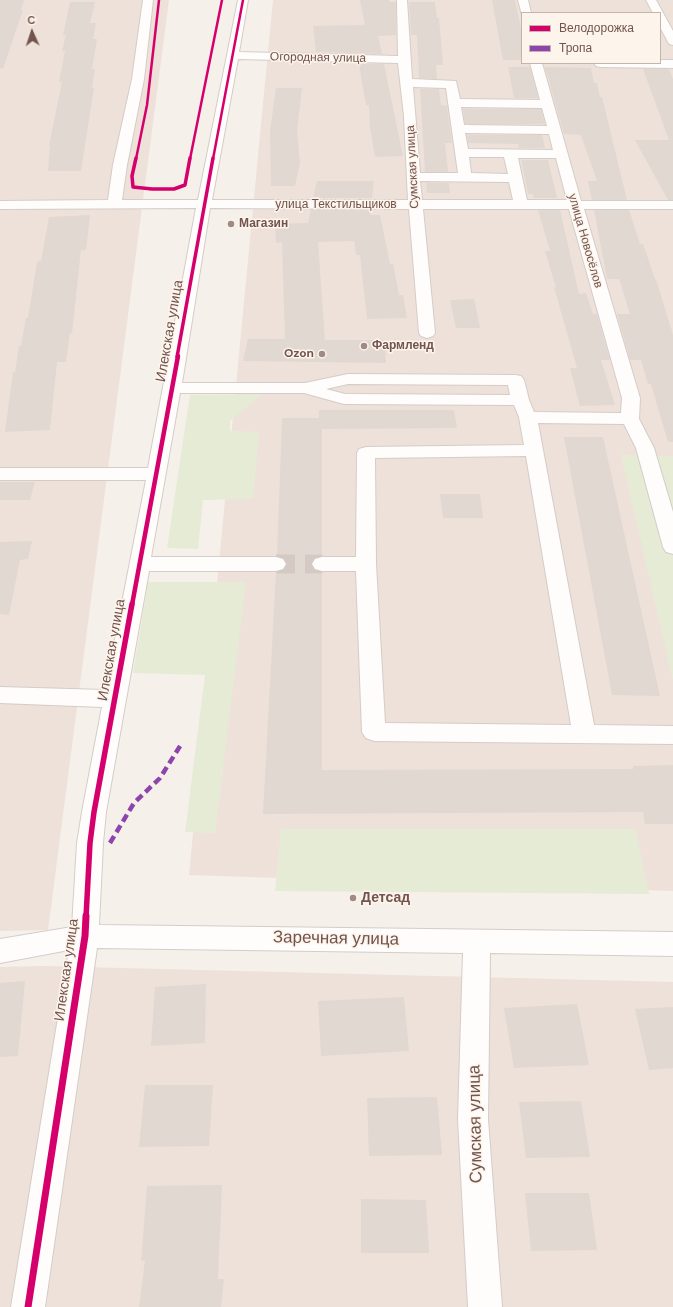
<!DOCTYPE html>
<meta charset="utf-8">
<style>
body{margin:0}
#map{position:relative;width:673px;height:1307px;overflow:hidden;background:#f6f0ea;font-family:"DM Sans",sans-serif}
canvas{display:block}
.legend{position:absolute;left:521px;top:12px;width:140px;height:52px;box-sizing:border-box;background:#fdf4ec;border:1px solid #c5b4ac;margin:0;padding:5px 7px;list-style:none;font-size:12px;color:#71544d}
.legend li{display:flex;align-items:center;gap:8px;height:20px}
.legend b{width:20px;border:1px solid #c5b4ac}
.north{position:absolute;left:12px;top:12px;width:40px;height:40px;-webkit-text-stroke:3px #fdf4ec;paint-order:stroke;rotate:357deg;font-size:11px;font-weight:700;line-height:16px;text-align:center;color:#71544d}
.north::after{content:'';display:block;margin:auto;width:14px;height:18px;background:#71544d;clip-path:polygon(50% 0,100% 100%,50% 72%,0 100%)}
</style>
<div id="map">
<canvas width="673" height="1307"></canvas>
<ul class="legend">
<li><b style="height:5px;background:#d6006c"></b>Велодорожка</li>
<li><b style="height:5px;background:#8e44ad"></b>Тропа</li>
</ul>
<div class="north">С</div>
</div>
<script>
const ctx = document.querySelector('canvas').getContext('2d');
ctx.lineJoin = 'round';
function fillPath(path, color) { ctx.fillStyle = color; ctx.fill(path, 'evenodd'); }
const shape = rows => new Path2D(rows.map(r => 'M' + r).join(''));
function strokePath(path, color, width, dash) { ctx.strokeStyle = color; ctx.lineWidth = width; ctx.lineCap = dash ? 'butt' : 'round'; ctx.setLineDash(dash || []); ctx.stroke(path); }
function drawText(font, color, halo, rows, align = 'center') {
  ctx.font = font + ' "DM Sans",sans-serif'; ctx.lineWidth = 3; ctx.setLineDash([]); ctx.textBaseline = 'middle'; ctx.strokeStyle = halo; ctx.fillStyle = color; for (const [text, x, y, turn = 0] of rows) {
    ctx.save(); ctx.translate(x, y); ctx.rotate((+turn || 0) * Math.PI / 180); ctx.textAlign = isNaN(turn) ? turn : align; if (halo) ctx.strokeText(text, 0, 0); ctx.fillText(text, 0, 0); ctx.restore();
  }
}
fillPath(shape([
 [0,0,169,0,48,930,0,931],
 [273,0,673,0,673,891,189,875],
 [522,13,660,13,660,63,522,63],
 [43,966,673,982,673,1307,0,1307,0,967]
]), '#eee1d9');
fillPath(shape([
 [263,394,230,421,230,431,259,432,253,499,203,500,198,549,167,548,190,395],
 [621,455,673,456,673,681],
 [148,582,246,582,215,833,185,832,205,675,133,673],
 [281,829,635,829,649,894,275,891]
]), '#e6ebd6');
fillPath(shape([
 [0,0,24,0,21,10,23,10,3,69,0,68],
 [360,0,389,0,389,2,396,2,396,35,378,36,382,54,316,52,313,26,365,25],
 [492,0,515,0,522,33,522,60,503,60],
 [70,2,95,2,90,23,96,23,93,39,97,39,92,69,95,69,92,88,94,88,81,171,48,171,50,146,49,146,62,82,59,82,65,51,62,51,66,35,63,35],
 [409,2,435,2,437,18,439,18,443,65,436,65,437,79,419,78,417,35,411,35],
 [359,64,384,64,403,156,375,157,370,127,369,105,366,105],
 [508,67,530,67,538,98,514,98],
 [545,67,591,68,594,83,597,83,600,97,602,97,627,200,592,200,588,181,597,181,581,135,564,134],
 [643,69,669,69,673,79,673,200,668,200,635,140,669,140],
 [276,88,302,88,297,130,300,163,295,186,271,186,270,131],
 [420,89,439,89,441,105,447,106,452,143,445,143,448,172,425,172],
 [463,109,541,109,545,124,465,124],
 [467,135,542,135,545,148,519,148,518,144,468,143],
 [521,160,548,160,557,198,534,198,533,194,528,194],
 [317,181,374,181,372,198,313,198],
 [426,183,449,183,450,193,427,193],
 [311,210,371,210,370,215,380,215,390,264,393,264,399,295,403,295,407,318,367,319,360,255,356,255,354,241,318,242,325,340,385,340,386,363,243,361,248,339,285,339,282,242,276,243,275,224,308,223],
 [538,210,560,210,579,294,586,293,593,314,597,314,610,360,601,360,615,405,580,406,570,368,577,368,554,287,556,287,545,251,550,251],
 [594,210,629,210,640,244,643,244,655,279,656,279,673,335,673,442,668,442,651,384,648,384,641,360,630,360,617,314,630,314,619,279,607,279],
 [90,215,86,250,81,250,72,333,70,333,66,362,57,362,50,430,5,432,13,372,15,372,19,346,21,346,26,318,28,318,37,262,41,261,49,217],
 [474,299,480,328,456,328,450,300],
 [319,410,454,410,457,428,322,429,322,556,315,558,311,563,314,570,322,572,322,770,633,769,633,766,673,765,673,824,645,824,643,812,263,814,276,572,283,570,287,565,284,558,277,556,282,418,319,418],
 [564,437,603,437,660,696,612,695],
 [0,482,35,482,30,500,0,500],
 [440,494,480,494,483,518,443,518],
 [32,541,28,559,20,560,9,615,0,614,0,542],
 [25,981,18,1056,0,1057,0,983],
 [206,984,205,1043,151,1046,155,987],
 [404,997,409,1051,321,1056,318,1001],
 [577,1004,589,1065,514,1068,504,1008],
 [673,1007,673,1068,649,1070,635,1009],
 [145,1085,213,1085,209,1146,139,1147],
 [437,1097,442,1155,369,1156,367,1098],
 [581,1101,590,1157,526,1158,519,1102],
 [222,1185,218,1279,224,1279,221,1307,139,1307,145,1260,141,1261,147,1186],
 [525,1193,589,1193,597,1250,531,1251],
 [361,1199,426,1200,429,1253,361,1253]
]), '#e2d8d2');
strokePath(shape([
 [276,564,322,564]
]), '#d5c9c3', 19, [19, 10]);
const minor = shape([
 [143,0,153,0,144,79,127,165,122,200,198,200,238,0,248,0,239,52,398,56,397,0,407,0,412,79,456,81,460,99,540,100,530,63,542,63,581,201,673,201,673,209,584,209,640,398,639,419,654,448,673,512,673,554,666,552,663,547,636,448,624,424,538,423,594,725,673,726,673,744,374,741,366,738,362,732,356,571,322,571,315,569,312,564,315,559,322,557,356,557,357,453,359,449,366,447,524,445,519,417,514,405,344,404,304,393,180,393,151,557,276,557,283,559,286,564,283,569,276,571,149,571,106,812,103,843,99,925,673,932,673,956,490,953,488,1119,502,1307,468,1307,458,1119,463,953,97,948,45,1307,11,1307,69,950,0,963,0,939,72,927,77,843,82,812,102,707,0,703,0,687,105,690,146,480,0,480,0,468,148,468,196,208,0,209,0,201,108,200,113,165,132,79,143,0],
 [238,59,398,63,404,116,408,200,212,200,238,59],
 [413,87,446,88,458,173,420,173,413,87],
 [461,107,542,108,547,126,464,125,461,107],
 [465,133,549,134,553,150,468,149,465,133],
 [469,157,504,157,508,174,471,173,469,157],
 [518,158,556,158,567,200,527,200,518,158],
 [420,181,509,182,513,200,422,200,420,181],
 [210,208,409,209,419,333,421,336,427,338,433,336,435,333,423,209,569,209,622,398,621,413,534,412,529,400,524,380,521,376,515,375,348,374,305,383,182,383,210,208],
 [348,384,508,385,510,395,345,394,326,389,348,384],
 [526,456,571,725,385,723,376,564,375,458,526,456],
 [518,0,528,0,531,13,522,13,522,15,518,0],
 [646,0,656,0,673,31,673,45,669,44,660,27,660,13,653,13,646,0],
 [660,60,673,60,673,68,600,67,596,66,594,63,660,63,660,60]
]);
strokePath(minor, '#d4ccc8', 2);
fillPath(minor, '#fefdfc');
strokePath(shape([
 [110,843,134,803,160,778,182,743]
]), '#8e44ad', 4.5, [8, 4.5]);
strokePath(shape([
 [136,159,147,105,159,0],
 [190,159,222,0],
 [213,159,243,0]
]), '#d6006c', 2.5);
strokePath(shape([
 [136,158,132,176,133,187,152,189,174,189,185,185,190,158],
 [177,357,213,158]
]), '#d6006c', 3.5);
strokePath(shape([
 [132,605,178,356]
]), '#d6006c', 4.5);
strokePath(shape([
 [86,917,90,843,94,812,132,604]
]), '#d6006c', 5.5);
strokePath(shape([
 [28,1307,85,936,86,916]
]), '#d6006c', 7);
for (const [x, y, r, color] of [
 [231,224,4,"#a08b84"],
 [364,346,4,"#a08b84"],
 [322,354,4,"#a08b84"],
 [353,898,4,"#a08b84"]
]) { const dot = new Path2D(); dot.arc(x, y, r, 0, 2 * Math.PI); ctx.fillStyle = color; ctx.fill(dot); strokePath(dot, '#fdf4ec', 1.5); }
drawText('12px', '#71544d', '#fdf4ec', [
 ["Огородная улица",318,58,1],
 ["Сумская улица",413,167,-93],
 ["улица Текстильщиков",336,205],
 ["улица Новосёлов",585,241,74]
]);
drawText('bold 12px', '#71544d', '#fdf4ec', [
 ["Магазин",239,224],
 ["Фармленд",372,346],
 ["Ozon",314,354,"right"]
], 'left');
drawText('14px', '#71544d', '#fdf4ec', [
 ["Илекская улица",170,331,-80],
 ["Илекская улица",112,650,-80],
 ["Илекская улица",67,970,-82]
]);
drawText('bold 14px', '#71544d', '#fdf4ec', [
 ["Детсад",361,898]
], 'left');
drawText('17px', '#71544d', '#fdf4ec', [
 ["Заречная улица",336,939,1],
 ["Сумская улица",476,1124,-91]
]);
</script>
